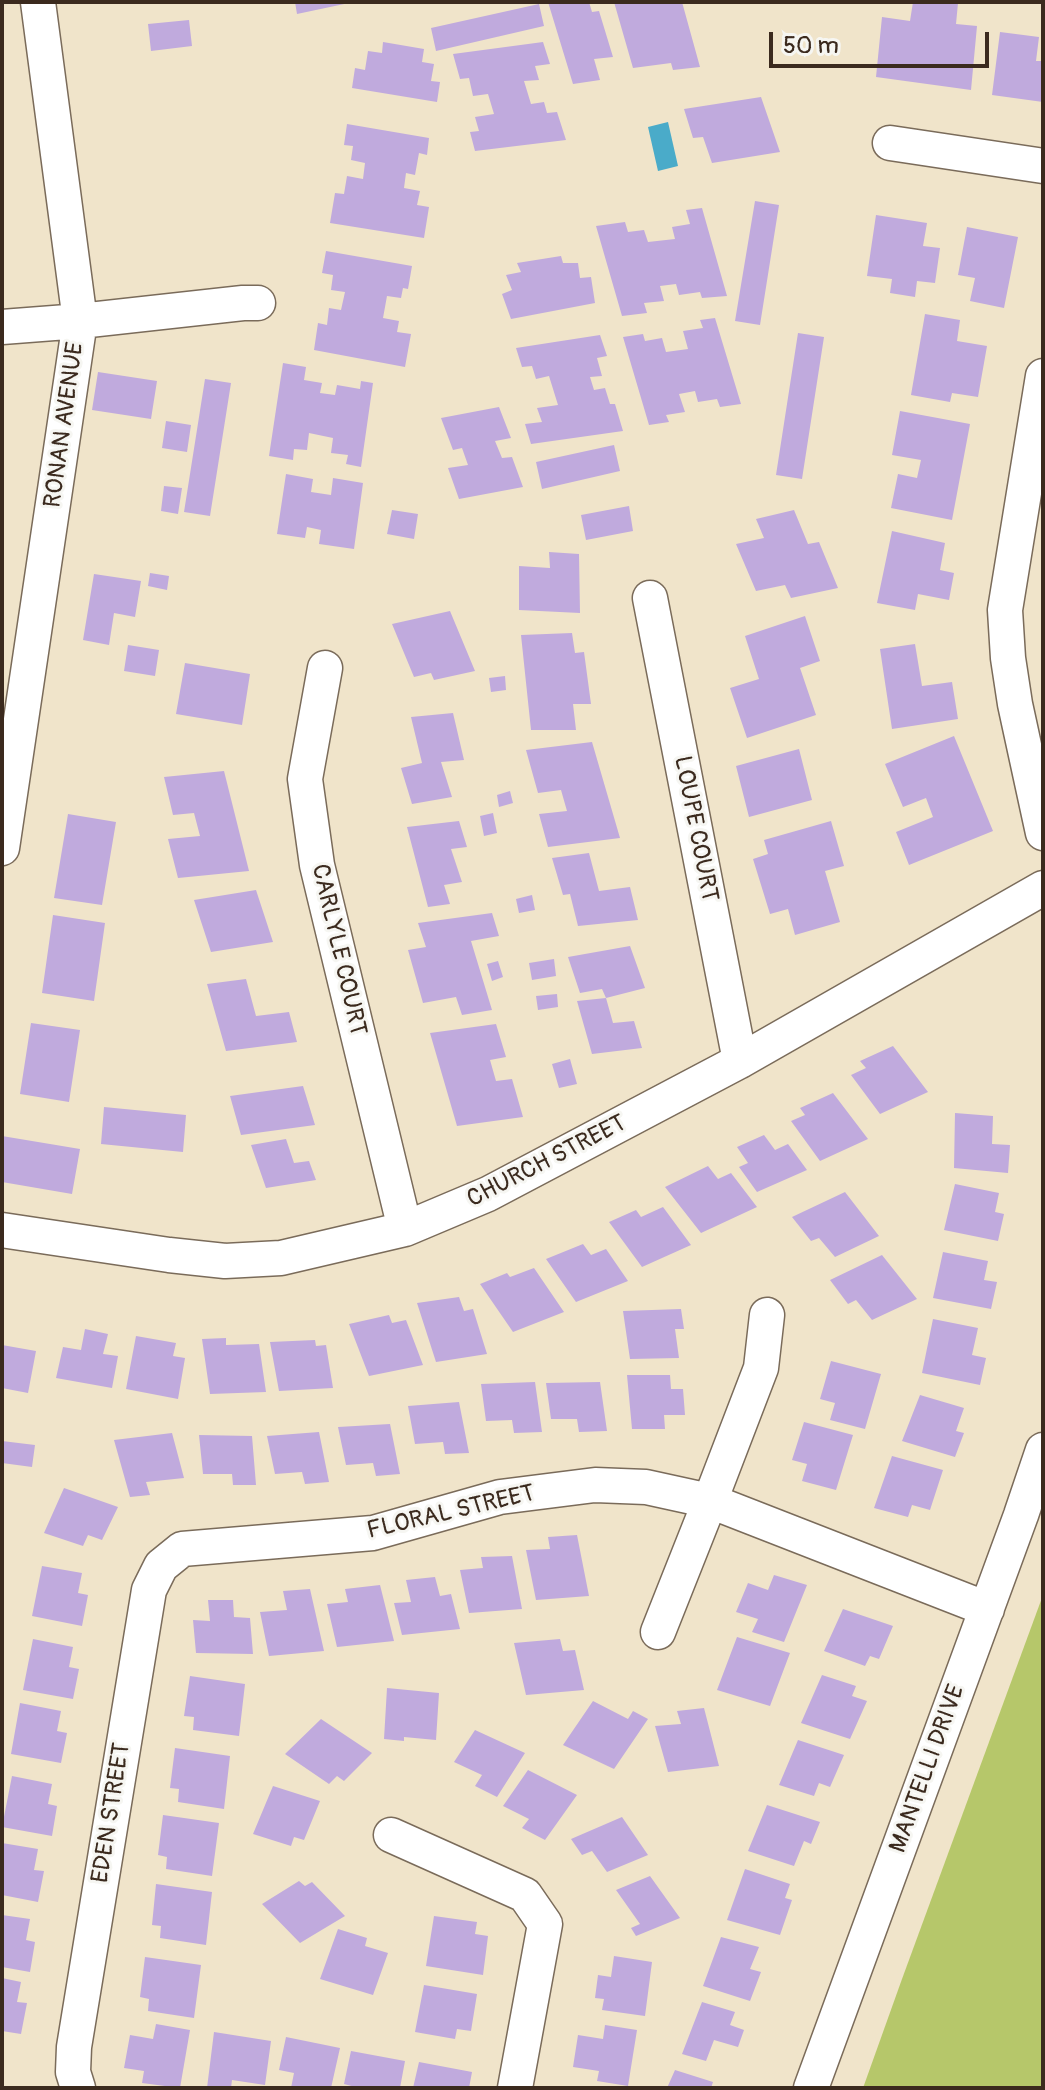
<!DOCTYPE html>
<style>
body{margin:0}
#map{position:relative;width:1045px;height:2090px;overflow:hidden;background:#f0e4ca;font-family:Pangolin,sans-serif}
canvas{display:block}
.frame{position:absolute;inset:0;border:4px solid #3b2a1e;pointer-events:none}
.scale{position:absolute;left:769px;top:32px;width:220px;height:36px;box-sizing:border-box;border:4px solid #3b2a1e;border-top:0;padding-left:10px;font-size:24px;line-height:28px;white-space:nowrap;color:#3b2a1e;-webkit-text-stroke:6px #f6f6f2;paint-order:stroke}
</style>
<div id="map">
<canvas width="1045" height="2090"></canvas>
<div class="frame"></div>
<div class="scale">50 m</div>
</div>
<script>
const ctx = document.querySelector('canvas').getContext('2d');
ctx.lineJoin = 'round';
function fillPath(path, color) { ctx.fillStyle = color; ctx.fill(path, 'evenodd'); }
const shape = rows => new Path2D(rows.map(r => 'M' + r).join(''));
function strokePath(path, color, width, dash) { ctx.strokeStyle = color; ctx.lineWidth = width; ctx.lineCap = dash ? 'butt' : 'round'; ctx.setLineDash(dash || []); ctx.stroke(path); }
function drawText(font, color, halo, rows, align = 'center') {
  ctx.font = font + ' Pangolin,sans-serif'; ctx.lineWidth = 6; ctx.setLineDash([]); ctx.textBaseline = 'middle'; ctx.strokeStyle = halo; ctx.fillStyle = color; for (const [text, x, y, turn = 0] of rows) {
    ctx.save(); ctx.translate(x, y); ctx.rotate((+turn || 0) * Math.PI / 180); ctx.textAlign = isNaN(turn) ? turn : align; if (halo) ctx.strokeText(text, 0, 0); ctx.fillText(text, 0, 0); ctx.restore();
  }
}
fillPath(shape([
 [1043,1595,1043,2088,863,2088,902,1979]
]), '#b6c76a');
fillPath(shape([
 [668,122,678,166,658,171,648,127]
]), '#4aabc9');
fillPath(shape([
 [295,2,349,2,349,3,297,14],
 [548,2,589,2,592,12,599,11,613,57,594,59,600,80,573,84],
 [614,2,682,2,700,67,673,70,671,63,633,68],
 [913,2,958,3,956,24,977,26,971,90,876,77,882,17,910,21],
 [539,4,544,26,436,51,431,28],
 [189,20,192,46,151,51,148,24],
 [1000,32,1039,37,1036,61,1043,61,1043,102,992,95],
 [383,42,424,49,422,62,434,64,431,81,440,82,437,102,352,88,355,68,365,70,368,51,382,53],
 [543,42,550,64,535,66,539,80,524,81,531,104,544,102,547,113,557,112,566,140,475,151,470,132,479,131,475,117,494,114,488,94,473,96,469,78,460,79,453,54],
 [761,97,780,152,712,163,703,137,693,138,684,109],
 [347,124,429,138,427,155,419,153,415,175,406,173,404,188,420,191,417,205,429,207,424,238,330,223,335,193,344,194,347,176,363,179,365,163,351,160,353,146,344,145],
 [755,201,779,205,760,325,735,321],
 [702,208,727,296,702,298,700,292,679,295,676,284,660,286,664,301,644,303,647,313,622,316,596,226,625,222,628,232,644,230,648,242,675,239,672,227,690,224,686,210],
 [876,215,927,223,923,246,940,248,935,283,917,281,915,297,890,293,892,279,867,276],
 [967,227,1018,237,1004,308,970,301,975,278,958,275],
 [326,251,412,266,408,289,403,288,401,298,387,296,383,318,399,321,397,332,411,334,405,367,314,350,318,323,327,325,329,308,341,310,345,292,331,290,333,275,322,273],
 [561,256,563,263,578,263,580,278,591,277,595,303,511,319,502,294,512,290,506,275,521,272,517,263],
 [925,314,960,320,957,341,987,346,978,397,952,393,950,402,911,395],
 [715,318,741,404,720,407,717,399,698,402,695,391,679,394,685,412,666,415,669,422,649,425,623,337,643,334,645,341,662,338,666,352,688,349,683,331,703,328,700,320],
 [798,333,824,337,802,479,776,475],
 [600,335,607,356,597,358,602,376,590,377,594,390,605,388,610,404,615,404,623,431,531,444,525,424,542,422,537,408,558,405,549,376,536,379,532,366,522,367,516,348],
 [283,363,306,367,304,380,322,383,320,393,335,395,337,385,360,389,361,381,373,383,361,467,346,464,348,455,331,453,333,438,309,433,307,450,294,449,293,460,269,456],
 [98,372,157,381,151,419,92,410],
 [205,379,231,383,210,516,184,512],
 [499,407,511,438,495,441,502,458,512,457,523,487,459,499,448,468,468,465,462,448,453,450,441,418],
 [900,411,970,424,952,520,891,508,898,474,917,478,921,460,892,455],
 [166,421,191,425,187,452,162,448],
 [614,445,620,471,542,489,536,462],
 [286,474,313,479,311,492,331,495,333,478,363,483,354,549,319,544,321,530,307,527,305,538,277,534],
 [164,486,182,488,178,514,161,511],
 [629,506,633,531,586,540,581,515],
 [392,510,418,514,414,539,387,534],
 [794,510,808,544,819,542,838,588,791,598,785,585,756,591,736,544,764,538,756,519],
 [892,531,945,543,940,570,954,573,949,600,918,594,915,610,877,603],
 [549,552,579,554,580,613,519,610,519,566,550,568],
 [150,573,169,576,167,590,148,586],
 [94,574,141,581,135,617,114,613,109,645,83,640],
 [450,611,475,671,434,680,431,673,414,677,392,624],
 [805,616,820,661,800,668,816,715,747,738,730,688,759,679,745,636],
 [572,633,575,653,584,652,591,704,573,704,576,730,531,730,521,635],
 [915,644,922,686,952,682,958,719,892,729,880,649],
 [128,645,159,650,155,676,124,671],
 [185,663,250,674,242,725,176,714],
 [505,676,506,690,491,692,489,678],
 [453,713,464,760,441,762,452,797,412,804,401,768,422,763,411,717],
 [954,736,993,831,909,865,896,832,933,817,926,798,903,807,885,764],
 [592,742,620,838,548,847,539,814,567,811,561,790,538,793,526,750],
 [799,749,812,800,749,817,736,766],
 [224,771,249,871,178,878,168,839,200,836,194,813,173,815,164,777],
 [510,791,513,803,499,807,497,795],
 [493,813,497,833,484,836,480,816],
 [68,814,116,822,102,905,54,898],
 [459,821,467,847,451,849,462,882,444,885,450,904,428,907,407,827],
 [831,821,844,866,825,871,840,922,795,935,788,909,770,914,753,859,768,854,764,840],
 [589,853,599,891,630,887,638,920,578,926,570,894,563,895,552,858],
 [256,890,273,942,211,952,194,900],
 [532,895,535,910,519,913,516,899],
 [492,913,499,936,471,941,492,1010,462,1015,456,997,423,1003,408,950,426,947,418,923],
 [53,915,105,923,94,1001,42,993],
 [630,946,645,988,606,998,602,989,580,993,568,957],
 [554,959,556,976,532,980,529,963],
 [498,961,503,977,492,981,487,964],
 [246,979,256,1016,289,1012,297,1042,226,1051,207,984],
 [557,994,558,1007,538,1010,536,996],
 [606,998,613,1023,634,1021,642,1048,592,1054,577,1001],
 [31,1023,80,1030,69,1102,20,1094],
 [496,1024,506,1057,490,1060,496,1081,512,1079,523,1117,457,1126,430,1033],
 [893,1046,928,1092,880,1114,851,1075,866,1068,860,1061],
 [570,1059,577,1084,559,1088,552,1064],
 [303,1086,315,1125,241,1135,230,1096],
 [833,1093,868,1139,820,1161,791,1121,805,1115,800,1108],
 [104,1107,186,1115,183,1152,101,1144],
 [955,1113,993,1116,992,1144,1010,1145,1008,1173,954,1168],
 [764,1135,775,1150,788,1144,807,1170,757,1192,739,1167,748,1163,737,1147],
 [2,1136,80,1149,72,1194,2,1182],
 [286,1139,294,1163,309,1161,316,1180,266,1188,251,1145],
 [708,1166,718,1179,731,1173,757,1207,701,1233,665,1187],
 [955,1184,999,1193,995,1212,1004,1214,998,1241,944,1230],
 [845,1192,879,1236,835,1257,819,1238,811,1241,792,1217],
 [663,1207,691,1245,642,1267,609,1222,636,1210,641,1217],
 [583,1244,591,1255,606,1249,628,1281,576,1302,546,1259],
 [943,1252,988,1261,984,1280,997,1282,991,1309,933,1298],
 [882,1255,917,1299,872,1320,856,1300,848,1304,830,1280],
 [534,1268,564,1312,513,1332,480,1284,507,1273,510,1277],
 [459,1297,464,1311,473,1309,487,1354,436,1362,417,1303],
 [681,1309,684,1329,675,1329,679,1358,630,1359,623,1311],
 [389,1315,392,1323,406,1320,423,1365,369,1376,349,1324],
 [933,1319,978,1328,972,1355,986,1358,980,1385,922,1373],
 [85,1329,108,1334,103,1354,118,1356,112,1388,56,1378,63,1347,81,1350],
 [136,1336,176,1343,173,1356,185,1358,178,1399,126,1389],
 [226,1338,226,1345,259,1344,266,1392,210,1394,202,1339],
 [315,1340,316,1346,326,1345,333,1388,279,1391,270,1342],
 [2,1345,36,1351,28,1393,2,1388],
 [831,1361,881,1374,865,1429,830,1420,835,1403,820,1399],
 [627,1375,670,1375,671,1389,683,1389,685,1415,664,1415,665,1429,632,1429],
 [535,1382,542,1432,514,1433,512,1420,486,1421,481,1384],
 [600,1382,607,1431,579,1432,577,1419,551,1419,546,1383],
 [920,1395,964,1408,956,1431,964,1433,955,1457,902,1441],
 [459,1402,469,1453,445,1454,443,1442,415,1444,408,1406],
 [804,1422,853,1435,836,1490,802,1481,807,1464,792,1460],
 [390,1424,400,1474,376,1476,373,1463,346,1465,338,1427],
 [319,1432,329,1482,305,1484,302,1472,275,1474,267,1436],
 [172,1433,184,1478,146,1482,150,1495,130,1497,114,1440],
 [199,1435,252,1436,256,1485,233,1485,232,1474,203,1474],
 [2,1441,35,1445,32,1467,2,1463],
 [892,1456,943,1470,930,1510,912,1505,908,1517,874,1508],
 [64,1488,118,1507,102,1540,88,1535,83,1546,44,1533],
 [577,1535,589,1596,536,1600,526,1550,550,1549,548,1537],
 [512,1556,522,1609,469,1613,460,1570,483,1568,481,1557],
 [42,1566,82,1573,78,1593,88,1595,82,1626,32,1616],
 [774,1575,807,1585,784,1642,752,1632,758,1619,736,1612,748,1583,768,1590],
 [435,1577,440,1596,451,1594,460,1629,402,1635,394,1603,411,1602,406,1580],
 [380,1585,394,1641,337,1647,327,1604,348,1602,345,1589],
 [310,1589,324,1651,269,1656,260,1612,287,1610,283,1591],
 [208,1600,233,1600,234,1617,250,1618,253,1654,196,1653,193,1620,210,1621],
 [843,1609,893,1626,879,1659,870,1656,865,1666,824,1651],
 [737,1637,790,1653,770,1706,717,1690],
 [33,1639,73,1647,69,1667,79,1669,73,1699,23,1690],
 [560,1639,563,1651,575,1650,584,1690,526,1695,514,1643],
 [822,1675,856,1686,852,1696,867,1701,850,1739,801,1723],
 [190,1676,245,1684,239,1736,193,1730,194,1717,184,1716],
 [387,1688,439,1693,436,1740,404,1737,404,1741,384,1739],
 [593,1701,628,1719,633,1711,648,1719,614,1769,563,1745],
 [20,1703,61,1711,57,1731,67,1733,61,1763,11,1754],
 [704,1708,719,1766,668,1772,655,1726,681,1724,677,1711],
 [321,1719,372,1753,344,1781,337,1776,329,1784,285,1754],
 [475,1730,525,1753,497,1797,475,1786,482,1775,454,1762],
 [798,1740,844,1755,830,1787,819,1783,814,1796,779,1785],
 [175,1748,230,1756,224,1809,178,1802,179,1789,170,1788],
 [528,1770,577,1795,545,1840,522,1828,529,1819,503,1806],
 [12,1776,52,1784,48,1804,57,1806,52,1836,2,1827],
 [273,1786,320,1801,304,1840,294,1837,291,1846,253,1834],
 [767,1805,820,1822,811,1844,804,1841,794,1866,748,1851],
 [163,1815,219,1823,212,1876,166,1869,167,1857,158,1855],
 [622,1817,648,1855,607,1872,592,1851,582,1855,571,1839],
 [2,1843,38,1849,34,1870,44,1871,38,1902,2,1895],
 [745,1869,790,1884,785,1898,792,1900,780,1935,727,1920],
 [650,1876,680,1918,636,1936,631,1928,640,1924,616,1890],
 [299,1881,305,1886,312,1882,345,1916,300,1943,262,1904],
 [156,1884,212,1892,206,1945,160,1938,161,1926,152,1925],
 [2,1915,30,1919,26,1940,35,1942,30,1972,2,1967],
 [434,1916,477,1922,475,1934,488,1936,483,1975,426,1966],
 [338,1929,367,1938,365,1946,388,1953,373,1995,320,1979],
 [721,1937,759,1947,750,1969,761,1972,750,2001,703,1986],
 [614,1956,652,1962,645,2016,602,2010,604,1999,595,1998,598,1975,611,1977],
 [145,1957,201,1965,194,2018,148,2011,149,1999,140,1997],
 [2,1978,21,1982,17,2002,27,2003,21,2034,2,2031],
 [424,1985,477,1994,471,2031,457,2029,455,2039,415,2032],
 [702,2002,735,2012,730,2025,744,2030,738,2047,714,2040,706,2061,682,2054],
 [156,2024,190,2030,180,2088,142,2083,144,2071,124,2068,130,2035,153,2039],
 [605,2025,637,2030,628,2086,597,2081,599,2071,573,2067,578,2035,603,2039],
 [214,2032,271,2041,265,2085,232,2080,231,2088,207,2088],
 [286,2037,340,2048,331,2088,291,2088,294,2073,279,2070],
 [351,2051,405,2061,400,2088,359,2088,344,2084],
 [419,2062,472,2072,469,2088,413,2088],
 [675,2070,713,2082,711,2088,667,2088]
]), '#c0aadd');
const minor = shape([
 [890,143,1043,166],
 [2,327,80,321,243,303,258,303],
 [1043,376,1005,610,1008,658,1015,704,1043,833],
 [650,598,740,1061],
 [325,668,305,779,317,865,405,1229],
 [2,848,80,321,38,2],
 [2,1230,169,1255,225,1261,281,1258,405,1229,488,1194,740,1061,1043,888],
 [658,1632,710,1501,761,1368,767,1315],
 [391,1835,525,1895,545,1924,515,2088],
 [78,2088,73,2072,74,2047,149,1590,161,1566,182,1549,373,1533,500,1497,595,1485,646,1487,710,1501,987,1609],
 [811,2088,1021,1515,1043,1450]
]);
strokePath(minor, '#7a6b5a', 37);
strokePath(minor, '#fff', 34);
drawText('24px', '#3b2a1e', '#f6f6f2', [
 ["RONAN AVENUE",65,425,-82],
 ["LOUPE COURT",695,829,79],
 ["CARLYLE COURT",338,950,77],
 ["CHURCH STREET",547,1162,-27],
 ["FLORAL STREET",451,1513,-13],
 ["MANTELLI DRIVE",928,1769,-70],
 ["EDEN STREET",112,1813,-81]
]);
</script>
